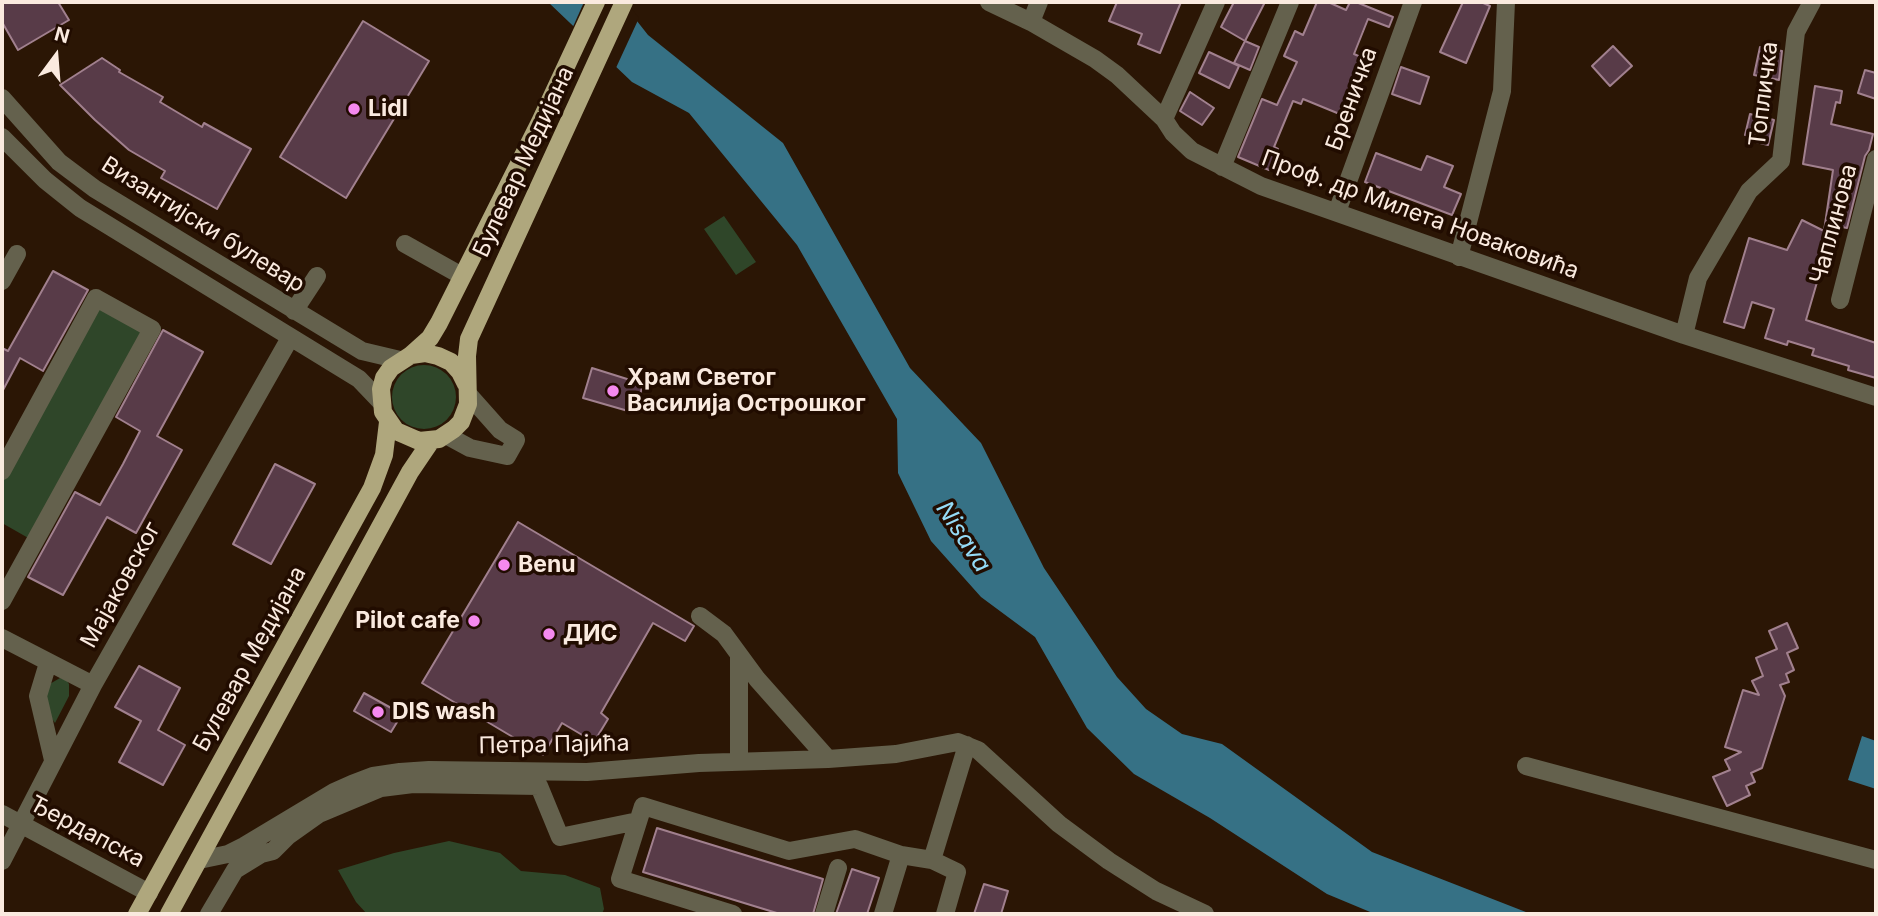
<!DOCTYPE html>
<meta charset="utf-8">
<style>
body{margin:0}
#map{position:relative;width:1878px;height:916px;overflow:hidden;background:#2b1605;font-family:Inter,sans-serif}
canvas{display:block}
.frame{position:absolute;inset:0;border:4px solid #faeadf;pointer-events:none}
.north{position:absolute;left:21px;top:21px;width:70px;height:70px;-webkit-text-stroke:5px #210c00;paint-order:stroke;rotate:16deg;font-size:19px;font-weight:700;line-height:28px;text-align:center;color:#faeadf}
.north::after{content:'';display:block;margin:auto;width:24px;height:32px;background:#faeadf;clip-path:polygon(50% 0,100% 100%,50% 72%,0 100%)}
</style>
<div id="map">
<canvas width="1878" height="916"></canvas>
<div class="frame"></div>
<div class="north">N</div>
</div>
<script>
const ctx = document.querySelector('canvas').getContext('2d');
ctx.lineJoin = 'round';
function fillPath(path, color) { ctx.fillStyle = color; ctx.fill(path, 'evenodd'); }
const shape = rows => new Path2D(rows.map(r => 'M' + r).join(''));
function strokePath(path, color, width, dash) { ctx.strokeStyle = color; ctx.lineWidth = width; ctx.lineCap = dash ? 'butt' : 'round'; ctx.setLineDash(dash || []); ctx.stroke(path); }
function drawText(font, color, halo, rows, align = 'center') {
  ctx.font = font + ' Inter,sans-serif'; ctx.lineWidth = 7; ctx.setLineDash([]); ctx.textBaseline = 'middle'; ctx.strokeStyle = halo; ctx.fillStyle = color; for (const [text, x, y, turn = 0] of rows) {
    ctx.save(); ctx.translate(x, y); ctx.rotate((+turn || 0) * Math.PI / 180); ctx.textAlign = isNaN(turn) ? turn : align; if (halo) ctx.strokeText(text, 0, 0); ctx.fillText(text, 0, 0); ctx.restore();
  }
}
fillPath(shape([
 [724,216,756,262,736,275,704,229],
 [99,306,145,332,30,539,2,523,2,482],
 '392 397a32 32 0 1 1 64 0a32 32 0 1 1-64 0Z',
 [60,678,66,679,69,684,69,696,55,723,52,719,46,696,48,685],
 [449,841,500,853,521,871,565,875,600,888,604,909,602,914,367,914,356,902,338,870,394,853]
]), '#2f4629');
fillPath(shape([
 [548,2,622,2,648,35,783,143,910,368,981,443,1044,568,1117,677,1146,709,1182,734,1222,744,1372,852,1531,914,1375,914,1327,894,1210,818,1134,774,1087,728,1035,637,981,597,931,541,898,473,897,419,797,245,689,113,632,82],
 [1862,736,1876,741,1876,789,1848,780]
]), '#367185');
fillPath(shape([
 [584,2,626,2,639,18,615,70,572,29]
]), '#2b1605');
const building = shape([
 [2,2,58,2,69,20,18,50,2,22,2,2],
 [1117,2,1181,2,1160,53,1138,44,1142,34,1109,21,1117,2],
 [1234,2,1265,2,1245,41,1221,27,1234,2],
 [1317,2,1328,2,1346,10,1350,2,1356,2,1393,17,1389,27,1368,19,1354,54,1363,58,1342,115,1303,99,1301,104,1293,101,1274,147,1278,149,1269,170,1238,157,1262,99,1277,105,1297,62,1284,56,1295,31,1303,35,1317,2],
 [1463,2,1481,2,1490,6,1466,63,1440,52,1463,2],
 [363,21,429,61,346,198,280,157,363,21],
 [1245,41,1259,47,1250,70,1234,63,1245,41],
 [1613,46,1632,66,1610,86,1592,66,1613,46],
 [1760,47,1782,51,1779,80,1754,75,1760,47],
 [1209,52,1239,66,1229,88,1199,73,1209,52],
 [102,58,120,70,119,72,163,97,160,102,202,127,204,123,251,149,217,209,161,178,165,171,129,150,95,120,60,85,102,58],
 [1401,67,1429,77,1420,104,1392,94,1401,67],
 [1865,70,1876,73,1876,99,1858,93,1865,70],
 [1815,86,1842,91,1840,103,1836,102,1831,124,1873,134,1869,150,1865,156,1847,228,1837,226,1818,264,1822,265,1806,320,1876,343,1876,378,1848,370,1849,366,1812,355,1814,349,1788,341,1787,345,1765,338,1774,309,1752,302,1744,328,1724,322,1749,238,1787,250,1802,220,1824,231,1833,170,1803,164,1815,86],
 [1190,92,1214,108,1202,125,1180,111,1190,92],
 [1750,114,1774,120,1768,145,1752,141,1754,136,1745,135,1750,114],
 [1376,153,1421,170,1427,156,1453,166,1444,187,1461,194,1452,215,1365,182,1376,153],
 [53,271,88,290,43,371,20,358,2,392,2,348,8,351,53,271],
 [163,330,203,352,157,436,182,450,136,533,107,517,63,595,28,577,75,492,100,505,123,464,140,431,116,417,163,330],
 [592,368,643,384,635,413,583,398,592,368],
 [275,464,315,484,271,564,233,544,275,464],
 [518,522,694,626,685,641,653,623,601,713,608,719,594,742,562,723,543,755,422,683,518,522],
 [1787,623,1798,648,1787,653,1794,670,1786,674,1789,682,1780,685,1785,696,1762,768,1751,773,1755,782,1746,786,1750,795,1727,806,1713,777,1730,770,1725,760,1741,752,1725,747,1743,690,1759,695,1752,681,1763,676,1756,658,1777,649,1769,631,1787,623],
 [139,666,180,688,158,730,185,745,163,785,119,762,141,721,115,707,139,666],
 [364,693,402,714,391,732,354,711,364,693],
 [657,828,823,879,813,914,780,914,643,872,657,828],
 [852,869,879,878,867,914,836,914,852,869],
 [984,884,1008,891,1001,914,974,914,984,884]
]);
fillPath(building, '#583b48');
strokePath(building, '#a1808e', 2);
strokePath(shape([
 [989,2,1031,22,1095,59,1117,75,1164,119,1173,133,1192,151,1261,186,1684,335,1876,397],
 [1031,22,1039,2],
 [2,98,59,162,95,189,362,351,400,360],
 [1164,119,1216,2],
 [2,137,45,180,80,208,359,379,380,401],
 [1222,167,1290,2],
 [1337,212,1413,2],
 [405,244,462,276],
 [1459,257,1502,91,1506,2],
 [2,281,17,254],
 [1840,300,1876,159],
 [294,311,317,276],
 [1684,335,1698,278,1749,191,1781,161,1796,32,1812,2],
 [446,435,470,448,507,456,516,440,500,430,468,394],
 [2,471,96,298,152,329,2,601],
 [700,616,724,634,757,679,828,759],
 [2,638,93,685],
 [739,655,739,761],
 [48,663,38,696,53,760],
 [1526,766,1876,860],
 [2,814,149,893],
 [199,860,228,854,244,846,334,792,352,784,373,776,400,772,429,770,587,772,699,763,828,759,896,754,958,742,978,750,1059,824,1109,861,1156,891,1205,914],
 [932,860,967,745],
 [2,861,93,685,290,338],
 [209,914,235,870,261,854,273,851,288,836,319,814,381,788,413,784,539,786,560,837,638,821],
 [733,914,620,879,643,806,789,851,855,839,901,855],
 [824,914,838,868],
 [883,914,901,855,932,860,957,872,945,914]
]), '#64614d', 18);
strokePath(shape([
 [411,355,430,338,439,323,540,122,596,2],
 [466,384,460,372,451,362,438,356,425,353,411,355,391,368,384,378,381,389,383,412,396,431,419,441,439,439,454,429,461,422,468,404,467,356,469,339,624,2],
 [137,914,372,488,384,455,388,422],
 [169,914,410,472,431,441]
]), '#afa77d', 18);
for (const [x, y, r, color] of [
 [354,109,7,"#f589ef"],
 [613,391,7,"#f589ef"],
 [504,565,7,"#f589ef"],
 [474,621,7,"#f589ef"],
 [549,634,7,"#f589ef"],
 [378,712,7,"#f589ef"]
]) { const dot = new Path2D(); dot.arc(x, y, r, 0, 2 * Math.PI); ctx.fillStyle = color; ctx.fill(dot); strokePath(dot, '#210c00', 2.5); }
drawText('23px', '#faeadf', '#210c00', [
 ["Топличка",1764,94,-83],
 ["Бреничка",1352,99,-70],
 ["Булевар Медијана",524,162,-65],
 ["Проф. др Милета Новаковића",1420,215,20],
 ["Чаплинова",1834,224,-75],
 ["Византијски булевар",203,225,32],
 ["Мајаковског",121,585,-61],
 ["Булевар Медијана",250,659,-61],
 ["Петра Пајића",554,745,-1],
 ["Ђердапска",87,832,28]
]);
drawText('bold 23px', '#faeadf', '#210c00', [
 ["Lidl",368,109],
 ["Храм Светог",627,378],
 ["Василија Острошког",627,404],
 ["Benu",518,565],
 ["Pilot cafe",460,621,"right"],
 ["ДИС",563,634],
 ["DIS wash",392,712]
], 'left');
drawText('italic 24px', '#95dbf6', '#210c00', [
 ["Nisava",963,537,57]
]);
</script>
